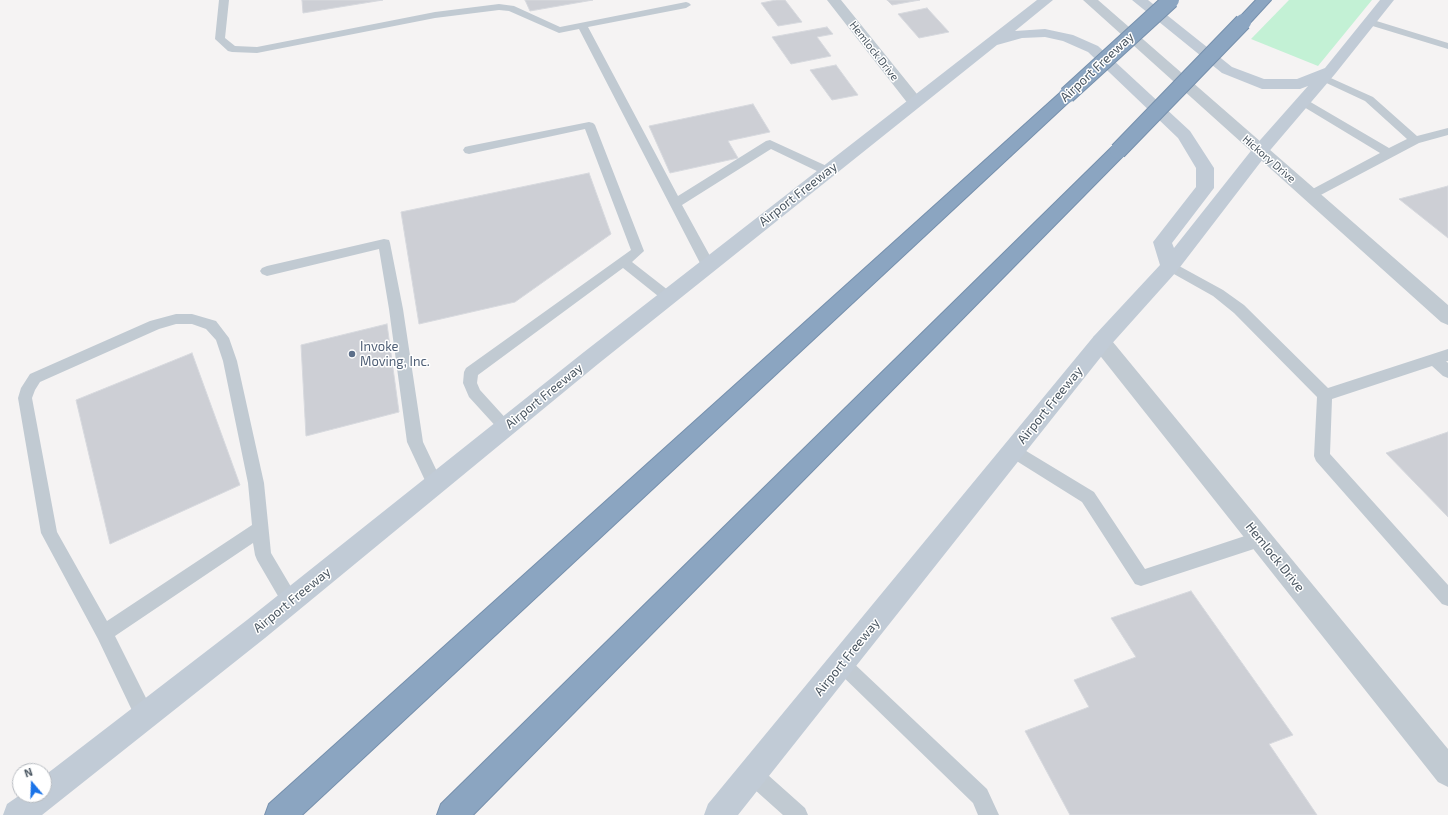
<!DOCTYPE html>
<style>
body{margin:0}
#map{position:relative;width:1448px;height:815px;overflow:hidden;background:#f5f3f3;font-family:"Exo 2",sans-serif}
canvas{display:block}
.north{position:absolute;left:12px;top:763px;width:40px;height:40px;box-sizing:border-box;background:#fff;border:1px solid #b7bbc0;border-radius:50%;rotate:341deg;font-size:11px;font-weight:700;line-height:16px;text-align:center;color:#4a5661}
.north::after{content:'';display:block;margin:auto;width:14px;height:18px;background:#1a73e8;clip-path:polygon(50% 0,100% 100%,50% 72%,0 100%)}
</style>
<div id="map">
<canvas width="1448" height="815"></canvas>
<div class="north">N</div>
</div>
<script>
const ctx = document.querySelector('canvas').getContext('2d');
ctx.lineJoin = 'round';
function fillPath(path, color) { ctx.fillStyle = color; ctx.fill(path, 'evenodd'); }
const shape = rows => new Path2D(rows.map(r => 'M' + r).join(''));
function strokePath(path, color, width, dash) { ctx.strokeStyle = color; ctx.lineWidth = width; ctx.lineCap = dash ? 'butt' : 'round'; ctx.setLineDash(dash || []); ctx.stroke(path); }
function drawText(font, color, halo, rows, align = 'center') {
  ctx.font = font + ' "Exo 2",sans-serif'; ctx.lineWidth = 3; ctx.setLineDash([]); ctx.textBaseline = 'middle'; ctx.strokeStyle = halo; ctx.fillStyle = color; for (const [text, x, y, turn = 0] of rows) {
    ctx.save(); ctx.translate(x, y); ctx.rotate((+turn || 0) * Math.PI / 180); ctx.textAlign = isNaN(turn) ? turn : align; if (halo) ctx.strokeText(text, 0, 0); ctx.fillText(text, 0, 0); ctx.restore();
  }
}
fillPath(shape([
 [1289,0,1372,0,1318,66,1251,39]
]), '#c3f1d5');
const building = shape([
 [302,0,383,0,303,13,302,0],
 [525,0,593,0,530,11,525,0],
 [776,0,785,0,802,22,778,26,761,3,776,0],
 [887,0,920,0,892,5,887,0],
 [927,8,949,32,919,38,898,14,927,8],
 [827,27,833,34,817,37,831,56,791,64,772,37,827,27],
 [836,65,858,95,832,100,810,70,836,65],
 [753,104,770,132,728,141,738,158,670,173,649,126,753,104],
 [589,173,611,234,515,302,419,324,401,212,589,173],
 [1448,186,1448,238,1399,199,1448,186],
 [387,324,399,412,306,436,301,345,387,324],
 [192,353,240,485,110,544,76,400,192,353],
 [1448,432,1448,517,1386,453,1448,432],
 [1191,591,1293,735,1269,744,1317,815,1070,815,1025,731,1089,707,1074,680,1136,657,1111,618,1191,591]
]);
fillPath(building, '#cdcfd5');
strokePath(building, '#d7d9de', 1);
const motorway = shape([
 [1256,0,1271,0,1248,25,1243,26,1238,25,1236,22,1238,19,1256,0],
 [1067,90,1073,92,1075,95,1073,98,302,815,265,815,269,804,1061,92,1067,90],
 [1118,146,1124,147,1127,151,1124,155,473,815,437,815,441,804,1112,147,1118,146]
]);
strokePath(motorway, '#7690ad', 2);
fillPath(shape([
 [219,0,229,0,225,38,235,46,257,47,435,12,499,4,514,6,560,27,686,2,689,3,691,5,686,8,588,27,678,196,766,141,770,140,831,168,833,171,831,174,823,174,771,149,682,205,715,265,713,268,708,270,703,268,701,265,579,29,559,33,509,11,499,10,435,18,257,53,232,52,228,51,215,39,219,0],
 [1370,19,1448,43,1448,49,1366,24,1365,22,1370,19],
 [1324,75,1373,97,1417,136,1448,128,1448,135,1419,143,1315,198,1307,198,1305,195,1307,192,1380,153,1299,104,1298,102,1299,100,1307,100,1389,148,1407,139,1365,101,1320,80,1319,78,1320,76,1324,75],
 [589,122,593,123,595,125,644,251,632,262,673,294,675,297,673,300,668,302,663,300,623,268,478,375,477,383,480,390,510,423,513,427,510,431,505,433,500,431,469,397,463,383,464,372,466,368,631,250,585,129,469,154,465,153,463,150,465,147,469,146,589,122],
 [384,239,389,240,390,243,403,309,423,442,443,484,441,489,435,491,429,489,407,442,389,309,379,249,267,276,262,274,260,271,262,268,267,266,384,239],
 [1170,261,1223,290,1244,305,1328,388,1448,349,1448,361,1446,361,1448,363,1448,378,1443,376,1432,366,1332,399,1330,454,1448,585,1448,606,1442,604,1316,461,1314,456,1317,397,1234,313,1213,296,1165,269,1163,266,1165,263,1170,261],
 [176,314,192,314,216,321,229,338,237,361,264,483,271,553,300,602,297,608,291,610,285,608,257,560,255,555,253,543,115,636,155,716,152,723,145,726,138,723,98,639,41,533,18,398,21,388,30,374,150,321,176,314],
 [176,324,192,324,206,329,216,340,223,361,248,483,252,525,107,621,57,532,32,398,35,390,40,382,159,329,176,324],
 [1013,443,1094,492,1145,569,1260,531,1266,534,1268,539,1266,544,1260,547,1141,586,1135,584,1082,502,1007,455,1005,450,1007,445,1013,443],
 [841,654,847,657,987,789,999,815,978,815,973,803,835,669,832,663,835,657,841,654],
 [752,764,759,767,805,808,808,815,783,815,745,781,742,774,745,767,752,764]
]), '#c1cad2');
fillPath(shape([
 [827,0,841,0,921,99,923,102,921,105,915,107,909,105,827,0],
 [1083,0,1098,0,1448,305,1448,325,1441,322,1083,0],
 [1101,334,1108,336,1448,749,1448,787,1438,782,1094,348,1091,342,1094,336,1101,334]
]), '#c1cad2');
fillPath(shape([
 [1037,0,1053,0,1015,31,1045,29,1073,35,1098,46,1190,131,1214,168,1214,188,1172,243,1174,248,1254,147,1308,86,1300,89,1262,89,1222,73,1132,0,1148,0,1232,67,1264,79,1297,79,1325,68,1380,0,1394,0,1335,74,1266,155,1177,271,1108,348,738,815,704,815,708,804,1094,336,1160,265,1153,242,1196,187,1196,168,1178,138,1088,52,1063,41,1045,37,1022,38,997,45,598,364,265,638,42,815,3,815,7,804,20,795,44,795,44,776,247,620,584,352,1037,0]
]), '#c1cbd6');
fillPath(motorway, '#8ba5c1');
const motorwayBridge = shape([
 [1067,95,1171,0],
 [1118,151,1243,22]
]);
strokePath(motorwayBridge, '#7690ad', 18, []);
strokePath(motorwayBridge, '#8ba5c1', 16);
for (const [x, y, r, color] of [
 [352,354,4,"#5c6f8a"]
]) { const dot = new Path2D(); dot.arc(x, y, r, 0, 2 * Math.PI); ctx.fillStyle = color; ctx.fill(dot); strokePath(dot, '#fff', 1.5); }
drawText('11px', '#4a5661', '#fff', [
 ["Hemlock Drive",874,51,52],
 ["Hickory Drive",1269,159,41]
]);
drawText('13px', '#4a5661', '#fff', [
 ["Airport Freeway",1097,67,-43],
 ["Airport Freeway",798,194,-38],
 ["Airport Freeway",544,396,-39],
 ["Airport Freeway",1050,405,-51],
 ["Hemlock Drive",1275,557,51],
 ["Airport Freeway",292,600,-39],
 ["Airport Freeway",847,657,-51]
]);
drawText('13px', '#4e5e75', '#fff', [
 ["Invoke",360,347],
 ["Moving, Inc.",360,362]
], 'left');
</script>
